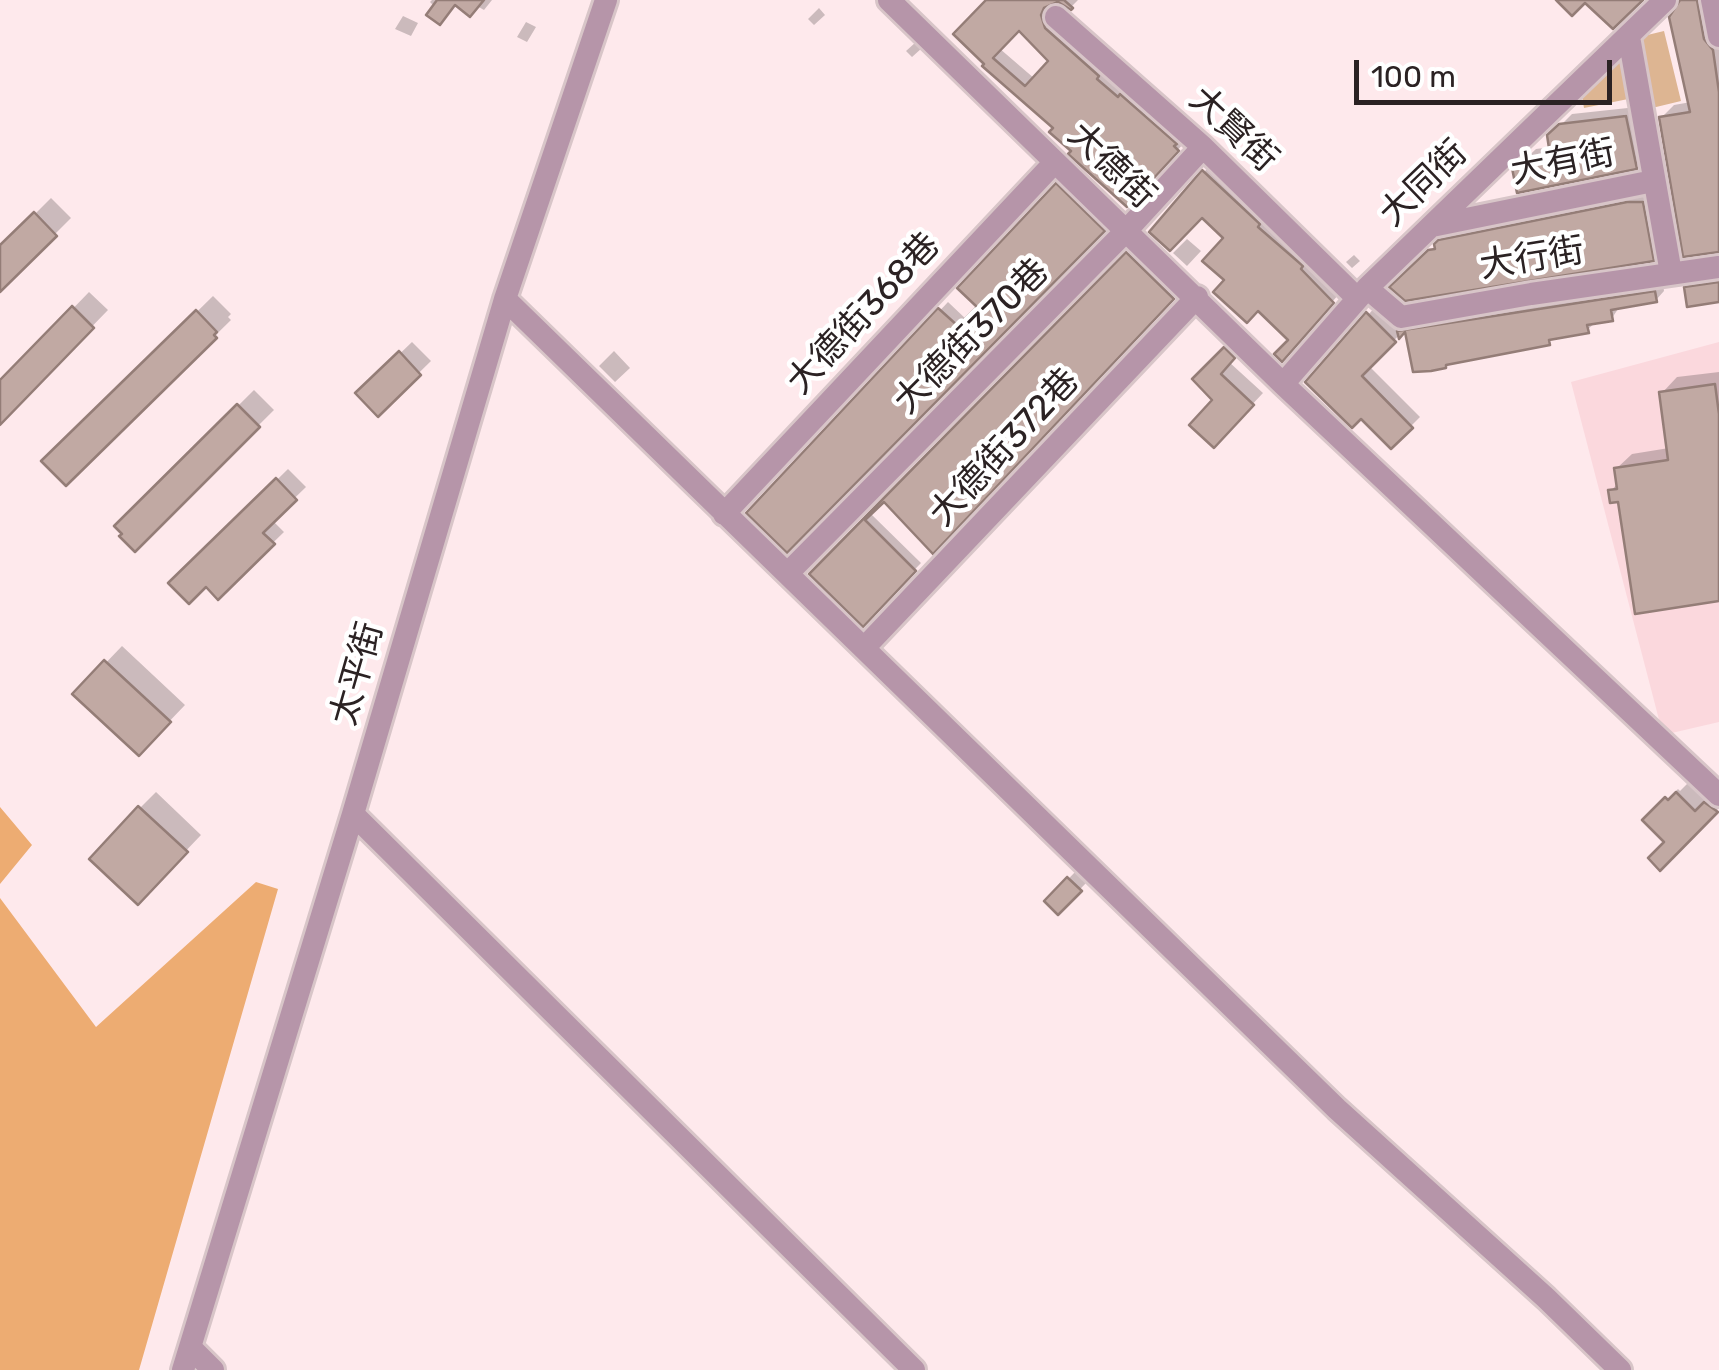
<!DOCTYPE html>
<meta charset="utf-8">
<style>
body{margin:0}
#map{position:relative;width:1719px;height:1370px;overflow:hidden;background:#fee9ec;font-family:Rubik,sans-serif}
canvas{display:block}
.scale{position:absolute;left:1354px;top:60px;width:258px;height:45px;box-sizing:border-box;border:5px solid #2b2223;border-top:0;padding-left:12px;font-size:30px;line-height:35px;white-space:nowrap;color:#2b2223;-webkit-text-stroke:8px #fff;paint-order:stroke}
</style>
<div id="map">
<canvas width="1719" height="1370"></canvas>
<div class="scale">100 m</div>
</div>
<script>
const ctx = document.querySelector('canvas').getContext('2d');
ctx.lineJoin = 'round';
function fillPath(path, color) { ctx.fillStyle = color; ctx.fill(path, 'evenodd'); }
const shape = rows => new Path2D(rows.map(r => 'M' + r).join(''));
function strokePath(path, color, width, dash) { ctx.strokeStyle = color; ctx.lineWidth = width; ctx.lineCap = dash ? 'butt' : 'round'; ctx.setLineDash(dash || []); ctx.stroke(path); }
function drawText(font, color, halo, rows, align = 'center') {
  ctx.font = font + ' Rubik,"Noto Sans TC",sans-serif'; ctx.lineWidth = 9; ctx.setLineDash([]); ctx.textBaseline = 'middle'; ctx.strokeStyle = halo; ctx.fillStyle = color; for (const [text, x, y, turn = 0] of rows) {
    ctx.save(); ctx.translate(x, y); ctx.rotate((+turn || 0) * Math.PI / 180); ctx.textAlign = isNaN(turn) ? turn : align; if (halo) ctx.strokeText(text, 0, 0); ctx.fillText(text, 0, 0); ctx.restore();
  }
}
fillPath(shape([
 [1719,342,1719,722,1663,735,1571,382]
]), '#fbd8dd');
fillPath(shape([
 [1664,31,1681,101,1652,108,1635,38],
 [1624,51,1633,98,1584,108,1581,91]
]), '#ddb592');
fillPath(shape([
 [0,807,32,845,0,884],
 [256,882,278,889,139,1370,0,1370,0,898,96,1027]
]), '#edac72');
fillPath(shape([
 [432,0,492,0,484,10,477,6,455,2,435,7,430,2],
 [989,0,1078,0,1071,7,1061,0,1049,1,1049,12,1186,141,1127,204,1056,127,985,66],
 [1019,28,1051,61,1035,79,999,48],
 [1681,0,1712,0,1719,29,1719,249,1661,118,1674,105,1691,102],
 [819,8,825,15,814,25,808,19],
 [403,16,418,23,411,36,395,29],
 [526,22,536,27,527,42,517,37],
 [916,42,922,48,912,57,906,51],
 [1637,107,1647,156,1636,167,1515,169,1536,149,1551,147,1550,136,1572,114],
 [1211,165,1339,294,1289,352,1291,340,1227,280,1226,238,1204,172],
 [1065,177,1111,222,787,549,749,513,948,302,967,320,980,307,960,288],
 [1638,194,1651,194,1661,250,1652,259,1393,287,1450,232],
 [51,198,71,218,0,289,0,249],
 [1187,239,1201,251,1187,266,1173,253],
 [1134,248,1179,291,933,550,885,500],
 [1354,255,1360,261,1352,268,1346,262],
 [1719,275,1719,300,1686,288,1694,281],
 [1663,284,1664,291,1656,300,1620,306,1612,318,1597,321,1587,330,1555,337,1548,343,1415,369,1407,327,1369,366,1420,417,1391,446,1361,416,1308,382,1377,305,1402,330,1408,324],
 [89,292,108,310,2,419,0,384],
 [213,296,231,314,228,317,231,320,66,482,45,461],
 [1236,339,1243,346,1229,362,1263,393,1214,445,1216,400,1196,379],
 [412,342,431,361,378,413,359,393],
 [614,351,630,368,615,382,599,366],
 [1719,372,1719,599,1611,491,1618,483,1616,469,1632,454,1669,448,1662,393,1677,377],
 [254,390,274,410,135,548,117,526],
 [288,469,306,487,272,520,284,532,218,596,206,584,172,583],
 [871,514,921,563,863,623,812,574],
 [122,646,185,705,139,753,76,694],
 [1688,783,1707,802,1719,794,1719,808,1660,867,1668,842,1646,820,1678,789,1680,791],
 [156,792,201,835,138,901,140,808],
 [1076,871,1087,882,1058,912,1047,901]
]), '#0003');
const building = shape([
 [437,0,484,0,470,17,455,5,440,25,426,15,437,0],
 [986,0,1064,0,1073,8,1071,10,1058,2,1044,8,1041,15,1045,28,1099,76,1097,79,1118,97,1120,94,1177,144,1174,146,1179,151,1127,207,1068,154,1071,151,1049,132,1053,128,982,66,984,64,953,34,986,0],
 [1019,31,1048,61,1025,86,993,58,1019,31],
 [1556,0,1643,0,1613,29,1585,3,1572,16,1556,0],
 [1680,0,1697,0,1704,39,1713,50,1719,92,1719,252,1683,257,1659,117,1690,112,1669,17,1680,0],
 [1626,116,1637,169,1517,193,1512,168,1522,159,1550,155,1547,135,1559,124,1626,116],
 [1202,170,1260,224,1258,227,1303,266,1301,269,1334,303,1282,362,1274,354,1288,340,1258,311,1247,323,1213,292,1224,280,1202,261,1223,238,1202,218,1170,251,1149,232,1202,170],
 [1056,183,1105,231,787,553,746,513,938,308,958,326,977,307,957,288,1056,183],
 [1627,202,1643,202,1654,261,1405,301,1389,287,1428,250,1435,249,1434,244,1438,240,1627,202],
 [34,212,57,236,0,292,0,245,34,212],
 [1126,252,1174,299,933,554,884,502,865,520,916,571,863,627,809,574,1126,252],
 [1719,282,1719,302,1687,307,1684,287,1719,282],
 [1655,291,1657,302,1611,310,1613,321,1587,325,1589,333,1549,340,1550,345,1446,365,1446,368,1431,371,1413,372,1405,332,1399,339,1397,331,1655,291],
 [72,306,94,328,0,425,0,380,72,306],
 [196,310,217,332,214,335,217,338,66,486,41,461,196,310],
 [1366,312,1396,342,1362,376,1413,428,1391,449,1361,419,1352,428,1305,382,1366,312],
 [1224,347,1235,358,1221,374,1254,405,1214,448,1189,425,1212,400,1192,379,1224,347],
 [399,351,421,375,378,417,355,393,399,351],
 [1715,384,1719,414,1719,601,1635,614,1618,502,1610,503,1608,490,1617,489,1614,468,1668,460,1659,392,1715,384],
 [237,404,260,427,135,552,119,536,122,534,114,526,237,404],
 [276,478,297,500,263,533,275,544,218,600,206,587,189,604,168,583,276,478],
 [104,660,171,722,139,756,72,694,104,660],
 [1676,792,1695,811,1704,802,1718,812,1660,871,1648,858,1664,842,1642,820,1665,797,1668,800,1676,792],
 [138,806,188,852,138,905,89,859,138,806],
 [1067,877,1082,891,1058,915,1044,901,1067,877]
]);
fillPath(building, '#c1a9a3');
strokePath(building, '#947d77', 2.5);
const minor = shape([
 [889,0,1283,384,1719,795],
 [1712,0,1719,36],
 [1056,17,1203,147,1357,298],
 [1629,37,1671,273],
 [1432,226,1653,181],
 [1367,288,1401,317,1531,294,1719,267],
 [505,299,1337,1109,1546,1298,1620,1370],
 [1283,384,1367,288,1665,0],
 [724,514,1055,162],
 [788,573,1126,231,1203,147],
 [865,647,1197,297],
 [353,814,914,1370],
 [191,1348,213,1370],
 [183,1370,353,814,505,299,606,0]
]);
strokePath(minor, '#d8c5c8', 28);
strokePath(minor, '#b695a9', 22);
drawText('35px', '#2b2223', '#fff', [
 ["大賢街",1233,130,43],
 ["大有街",1563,163,-11],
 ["大德街",1111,166,44],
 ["大同街",1424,184,-44],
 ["大行街",1532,259,-9],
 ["大德街368巷",864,314,-47],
 ["大德街370巷",972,337,-45],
 ["大德街372巷",1005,448,-47],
 ["太平街",358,674,-74]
]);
</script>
